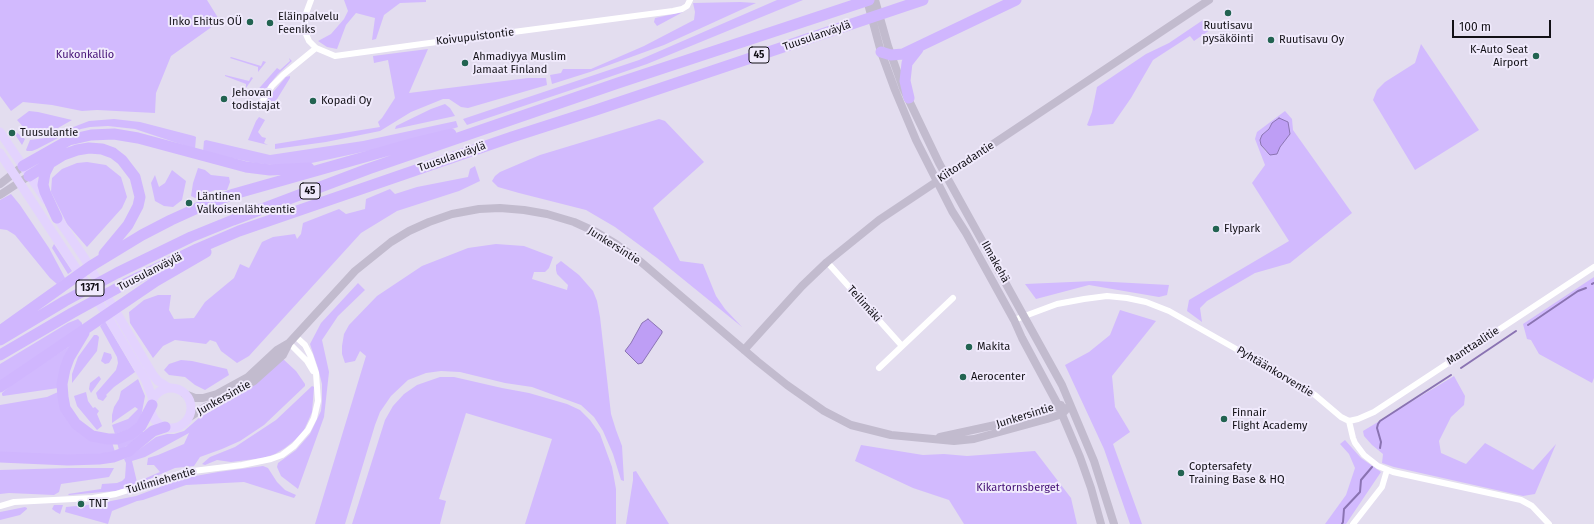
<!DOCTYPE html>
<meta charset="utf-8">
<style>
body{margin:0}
#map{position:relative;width:1594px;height:524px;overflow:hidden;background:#e3ddef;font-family:"Fira Sans",sans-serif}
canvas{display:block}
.scale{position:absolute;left:1452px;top:20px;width:99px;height:18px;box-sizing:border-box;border:2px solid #121016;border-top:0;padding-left:5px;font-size:12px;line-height:14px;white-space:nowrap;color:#121016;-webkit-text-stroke:3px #f0eafc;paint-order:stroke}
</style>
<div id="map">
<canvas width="1594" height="524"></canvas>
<div class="scale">100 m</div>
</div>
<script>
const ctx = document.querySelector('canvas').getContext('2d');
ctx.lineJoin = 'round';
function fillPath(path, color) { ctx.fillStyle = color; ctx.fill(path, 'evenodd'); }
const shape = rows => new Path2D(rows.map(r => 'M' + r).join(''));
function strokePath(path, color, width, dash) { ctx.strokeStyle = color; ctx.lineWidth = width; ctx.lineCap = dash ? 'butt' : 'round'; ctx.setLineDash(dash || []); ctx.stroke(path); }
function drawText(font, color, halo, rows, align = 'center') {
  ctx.font = font + ' "Fira Sans",sans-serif'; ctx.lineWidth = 4; ctx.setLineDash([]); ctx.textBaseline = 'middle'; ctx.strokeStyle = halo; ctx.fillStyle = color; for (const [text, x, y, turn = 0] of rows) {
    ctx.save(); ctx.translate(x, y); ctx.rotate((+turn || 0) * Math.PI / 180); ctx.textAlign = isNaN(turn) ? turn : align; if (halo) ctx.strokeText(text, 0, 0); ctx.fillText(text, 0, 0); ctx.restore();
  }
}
fillPath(shape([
 [0,0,207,0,220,21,171,56,156,93,155,113,97,110,82,111,52,105,23,102,11,111,0,96],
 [344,0,426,0,426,2,400,3,384,15,376,39,372,40,375,18,356,13,346,25,337,49,327,47,318,41,331,34,344,19,348,11],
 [777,0,803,0,647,64,589,84,467,125,463,119,639,60],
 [740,2,756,3,664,45,590,72,552,84,550,75,561,73,563,69,591,69,644,46,694,20,695,12,693,3],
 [683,12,657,26,654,22,655,18],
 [1203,20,1210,30,1194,41,1190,36,1153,60,1131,98,1113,124,1089,126,1087,125,1092,112,1097,87,1146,54,1169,43],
 [1421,44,1479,130,1415,170,1373,100,1377,90,1385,82,1415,63],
 [428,49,409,93,528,78,546,78,547,85,468,108,461,107,449,99,443,99,411,112,380,131,326,142,275,149,275,144,380,127,378,122,382,118,395,98,388,60,374,63,373,56],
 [231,57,261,66,263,61,266,62,258,72,258,67,230,58],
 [289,58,292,61,278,74,258,98,245,93,245,92,254,94,277,68,280,70,290,61],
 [225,75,249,81,251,77,253,78,246,88,246,84,225,76],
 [290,76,290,78,269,112,265,104,268,98,286,77],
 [445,104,450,108,455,116,395,129,396,126,431,109],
 [29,111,38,112,72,120,51,132,41,135,33,135,26,130,17,120],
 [1285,111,1292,119,1293,130,1352,213,1290,263,1255,273,1207,301,1200,308,1202,322,1187,311,1189,300,1289,241,1252,183,1265,165,1255,139,1257,132],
 [1276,120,1290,134,1280,147,1277,154,1266,152,1260,144,1262,135,1269,129],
 [259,117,265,120,258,132,262,137,266,138,264,143,268,145,248,140,256,121],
 [114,119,140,122,194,136,196,137,195,149,135,129,108,126,90,127,81,129,64,135,37,149,32,151,27,151,26,150,30,140,45,138,89,121],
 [659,119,665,121,704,162,653,208,680,261,703,264,716,296,725,309,742,327,657,258,615,227,586,210,519,193,498,187,492,181,495,176,500,172,540,155],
 [456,121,458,127,452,129,381,148,307,164,273,165,255,163,203,152,204,141,206,140,270,155,363,141],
 [16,132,25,139,22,145,16,136],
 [87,162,106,165,121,177,127,197,122,208,87,247,67,224,51,192,52,178,62,169,77,163],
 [475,166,480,181,459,191,397,211,361,233,249,356,237,363,221,351,216,342,210,340,206,344,175,340,163,346,153,358,130,323,129,312,144,300,158,295,171,295,169,310,174,319,194,318,205,302,234,278,240,264,249,268,262,242,273,237,295,234,297,239,301,234,303,223,339,209,346,214,365,209,366,199,390,189,395,194,417,187,468,177,470,169],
 [198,168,205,170,211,175,229,177,230,182,227,190,215,190,195,198,191,196,193,183],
 [172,170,186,181,182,200,173,207,164,206,155,201,151,183,155,175,159,187,165,183],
 [11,194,20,205,49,248,65,278,57,284,50,278,15,235,7,230,0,229,0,200],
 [54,244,72,271,68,274,52,248],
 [496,244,524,246,553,257,549,268,545,272,534,272,532,279,567,290,568,285,557,274,556,270,556,265,561,261,579,275,593,291,597,301,600,317,611,414,616,430,622,446,624,481,621,480,613,454,603,431,594,417,581,405,532,387,505,383,460,372,441,371,426,373,408,380,391,396,380,412,375,425,345,524,315,524,366,356,360,351,355,361,345,363,342,354,342,346,344,334,349,325,377,296,422,266,468,248],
 [1594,277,1594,378,1592,383,1539,354,1531,340,1527,339,1523,324],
 [1094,281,1150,284,1169,285,1167,295,1159,297,1089,285,1036,299,1025,284],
 [358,283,365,290,338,316,322,340,329,372,324,417,298,489,281,476,277,467,278,463,296,450,310,434,321,411,322,401,322,384,318,368,310,344,321,323],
 [1120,310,1156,321,1112,376,1115,407,1130,432,1113,444,1142,524,1130,524,1104,449,1065,365,1089,352,1110,335],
 [78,319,82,323,82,326,0,383,0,364,68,323],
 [105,321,135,372,114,387,106,395,107,396,103,401,98,399,96,393,116,370,118,363,117,357,100,326],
 [94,335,97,335,99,337,97,351,72,383,72,374,78,357],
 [70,346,58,388,3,396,2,395,2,393,17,380],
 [104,352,111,354,112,358,109,363,105,364,101,361],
 [283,359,296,371,305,384,305,386,264,425,240,441,222,449,200,457,194,466,175,468,131,487,115,491,69,495,68,494,101,489,102,484,117,483,122,481,125,478,126,463,124,459,133,454,156,437,167,434,174,434,184,431,200,417,227,402,253,386],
 [189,433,184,444,158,455,148,458,147,465,154,465,160,472,137,482,132,461,145,457],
 [181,360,192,361,227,369,229,375,205,390,195,385,185,377,169,375,164,370,169,364],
 [99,376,101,379,91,393,89,389,90,383],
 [1454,376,1465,396,1464,405,1451,417,1439,441,1441,453,1466,464,1485,443,1533,470,1556,444,1535,494,1523,496,1394,467,1382,463,1383,454,1372,445,1364,436,1363,431],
 [440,377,454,377,502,388,529,393,567,404,580,410,590,420,600,434,612,467,616,489,616,524,525,524,552,439,466,413,439,499,446,501,440,524,352,524,385,420,393,406,404,394,417,385],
 [138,379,145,396,141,417,138,422,130,429,115,434,112,425,128,419,138,409,135,407,112,423,112,415,114,407,119,399,121,391],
 [312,386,314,387,312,412,309,419,304,430,295,440,285,448,275,454,263,458,231,462,217,460,205,465,202,464,210,457,235,447,276,420],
 [58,392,64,415,112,442,115,452,82,456,0,453,0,405,47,397],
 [86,392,88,401,93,408,95,407,99,411,97,414,102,426,97,430,77,406,74,396],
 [142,431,144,433,130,444,119,450,117,442],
 [1345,440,1361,458,1381,472,1346,524,1325,524,1346,495,1355,468,1349,454,1340,444],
 [861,445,923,455,944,454,967,456,1035,451,1071,498,1077,524,964,524,949,500,913,488,855,461],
 [263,466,268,468,277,482,285,490,296,495,294,498,244,482,186,485,143,500,137,501,112,511,108,524,65,512,66,507,96,504,136,496,184,478,218,472],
 [69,468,114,468,109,477,61,484,59,492,54,495,9,493,0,494,0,470],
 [636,471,669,524,626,524,633,480,633,472],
 [54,505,63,505,60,514,56,512,52,509],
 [25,507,27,508,27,509,20,515,0,520,0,512]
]), '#d2bafe');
const water = shape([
 [1279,118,1288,122,1290,134,1280,147,1277,154,1270,155,1261,145,1260,140,1262,135,1269,129,1272,123,1279,118],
 [648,319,662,331,662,333,642,363,638,364,625,351,631,343,642,323,648,319]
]);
fillPath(water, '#be9ef5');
strokePath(water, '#8a73b2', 1);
strokePath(shape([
 [1592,284,1594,283],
 [1528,325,1578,291,1586,288],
 [1461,368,1516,331],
 [1380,448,1381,442,1377,428,1378,424,1380,421,1451,375],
 [1342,524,1343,522,1344,509,1360,492,1361,480,1372,467]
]), '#8a73b2', 2);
strokePath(shape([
 [311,0,305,16,305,32,309,41,316,48,335,56,422,44,673,11,682,9,687,6,690,0],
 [258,108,272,86,283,75,316,48],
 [827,262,902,346],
 [1014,320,1057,304,1084,299,1107,296,1127,298,1146,302,1169,311,1291,380,1315,395,1341,417,1349,421],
 [289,343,307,361,313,371],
 [879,368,953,298],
 [1349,421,1358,419,1374,412,1594,267],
 [1349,421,1353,438,1355,443,1364,455,1378,466,1393,472,1521,500,1532,506,1549,524],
 [0,506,14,502,93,498,116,494,185,472,242,465,271,459,282,455,294,446,308,430,314,418,318,401,316,373,310,355,305,345,295,336],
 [1353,524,1382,487,1387,470]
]), '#fff', 6);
strokePath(shape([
 [867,0,881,52,895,90,916,140,952,211,966,233,1014,320,1022,338,1058,405,1080,457,1091,488,1101,524],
 [875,0,888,46,903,88,939,163,1062,385,1094,461,1114,524],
 [0,184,23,166],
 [0,195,29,176],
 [744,350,802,286,827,262,879,220,1209,0],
 [185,394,195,398,203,398,217,394,248,377,277,350,289,343],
 [190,417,205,407,220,401,254,381,283,355,289,343,355,271,391,242,409,231,429,222,452,214,479,209,500,208,524,210,547,214,574,222,596,232,616,244,641,262,757,361,787,385,824,411,851,425,891,435,954,441,974,439,1047,419,1062,414,1070,405],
 [940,437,1000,424,1061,405]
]), '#c2bbce', 8);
strokePath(shape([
 [0,132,46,200],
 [0,153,103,309,146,381,153,399],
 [54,213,85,259,153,375,158,381,169,388],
 '151 408a20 20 0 1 1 40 0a20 20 0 1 1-40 0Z'
]), '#e3d3fe', 9);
strokePath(shape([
 [881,52,891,55,903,54,1016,0],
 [909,98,905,81,907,63,918,49],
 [50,163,45,173,43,185,45,192,57,218],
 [23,166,69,140,91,135,114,134,138,138,246,167,270,170,309,168],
 [29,176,63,155,77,150,89,148,102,149,113,153,122,160,135,177,140,197,138,206,128,225,104,254],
 [0,331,91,266,142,235,171,220,204,205,234,194,414,143,451,134],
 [84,333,69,358,65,369,62,384,63,397,65,408,76,424,92,436,108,439,117,439,131,434,141,426,152,405],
 [0,340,65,301,117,273,191,237,233,220,368,169,618,83,869,0],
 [0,355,72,313,123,285,197,249,239,231,512,137,596,110,923,0],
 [0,387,156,281,206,252],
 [0,457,68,460,99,459,113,457,129,451,153,431,165,427]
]), '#d0b6fe', 11);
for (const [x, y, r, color] of [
 [1228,13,4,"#226351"],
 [250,22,4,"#226351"],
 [270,23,4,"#226351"],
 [1271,40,4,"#226351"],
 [1536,56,4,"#226351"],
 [465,63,4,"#226351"],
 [224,99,4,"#226351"],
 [313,101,4,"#226351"],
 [12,133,4,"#226351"],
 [189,203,4,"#226351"],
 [1216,229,4,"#226351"],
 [969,347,4,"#226351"],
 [963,377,4,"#226351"],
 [1224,419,4,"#226351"],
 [1181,473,4,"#226351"],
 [81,504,4,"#226351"]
]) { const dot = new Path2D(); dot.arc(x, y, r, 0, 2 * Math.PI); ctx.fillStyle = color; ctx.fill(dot); strokePath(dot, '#f0eafc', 1.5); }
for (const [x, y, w] of [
 [759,55,20],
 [310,191,20],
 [90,288,28]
]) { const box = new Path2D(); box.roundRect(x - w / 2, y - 8, w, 16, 3); ctx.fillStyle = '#f0eafc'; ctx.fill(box); strokePath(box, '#121016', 1); }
drawText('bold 10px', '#121016', null, [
 ["45",759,55],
 ["45",310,191],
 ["1371",90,288]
]);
drawText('11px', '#121016', '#f0eafc', [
 ["Eläinpalvelu",278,17],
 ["Feeniks",278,30],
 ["Inko Ehitus OÜ",242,22,"right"],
 ["Ruutisavu",1228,26,"center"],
 ["pysäköinti",1228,39,"center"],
 ["Ruutisavu Oy",1279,40],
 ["K-Auto Seat",1528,50,"right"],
 ["Airport",1528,63,"right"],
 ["Ahmadiyya Muslim",473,57],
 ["Jamaat Finland",473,70],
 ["Jehovan",232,93],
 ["todistajat",232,106],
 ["Kopadi Oy",321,101],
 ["Tuusulantie",20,133],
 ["Läntinen",197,197],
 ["Valkoisenlähteentie",197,210],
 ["Flypark",1224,229],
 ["Makita",977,347],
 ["Aerocenter",971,377],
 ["Finnair",1232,413],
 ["Flight Academy",1232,426],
 ["Coptersafety",1189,467],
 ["Training Base & HQ",1189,480],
 ["TNT",89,504]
], 'left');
drawText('11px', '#121016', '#f0eafc', [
 ["Tuusulanväylä",817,36,-19],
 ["Koivupuistontie",475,37,-7],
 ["Tuusulanväylä",452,157,-19],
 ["Kiitoradantie",966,162,-33],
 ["Junkersintie",614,246,32],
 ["Ilmakehä",995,262,61],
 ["Tuusulanväylä",150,272,-27],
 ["Teilimäki",864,304,48],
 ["Manttaalitie",1473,346,-33],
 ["Pyhtäänkorventie",1275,372,31],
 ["Junkersintie",224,398,-29],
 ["Junkersintie",1025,416,-17],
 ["Tullimiehentie",161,481,-16]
]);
drawText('11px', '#430f75', '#f0eafc', [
 ["Kukonkallio",85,55],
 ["Kikartornsberget",1018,488]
]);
</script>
